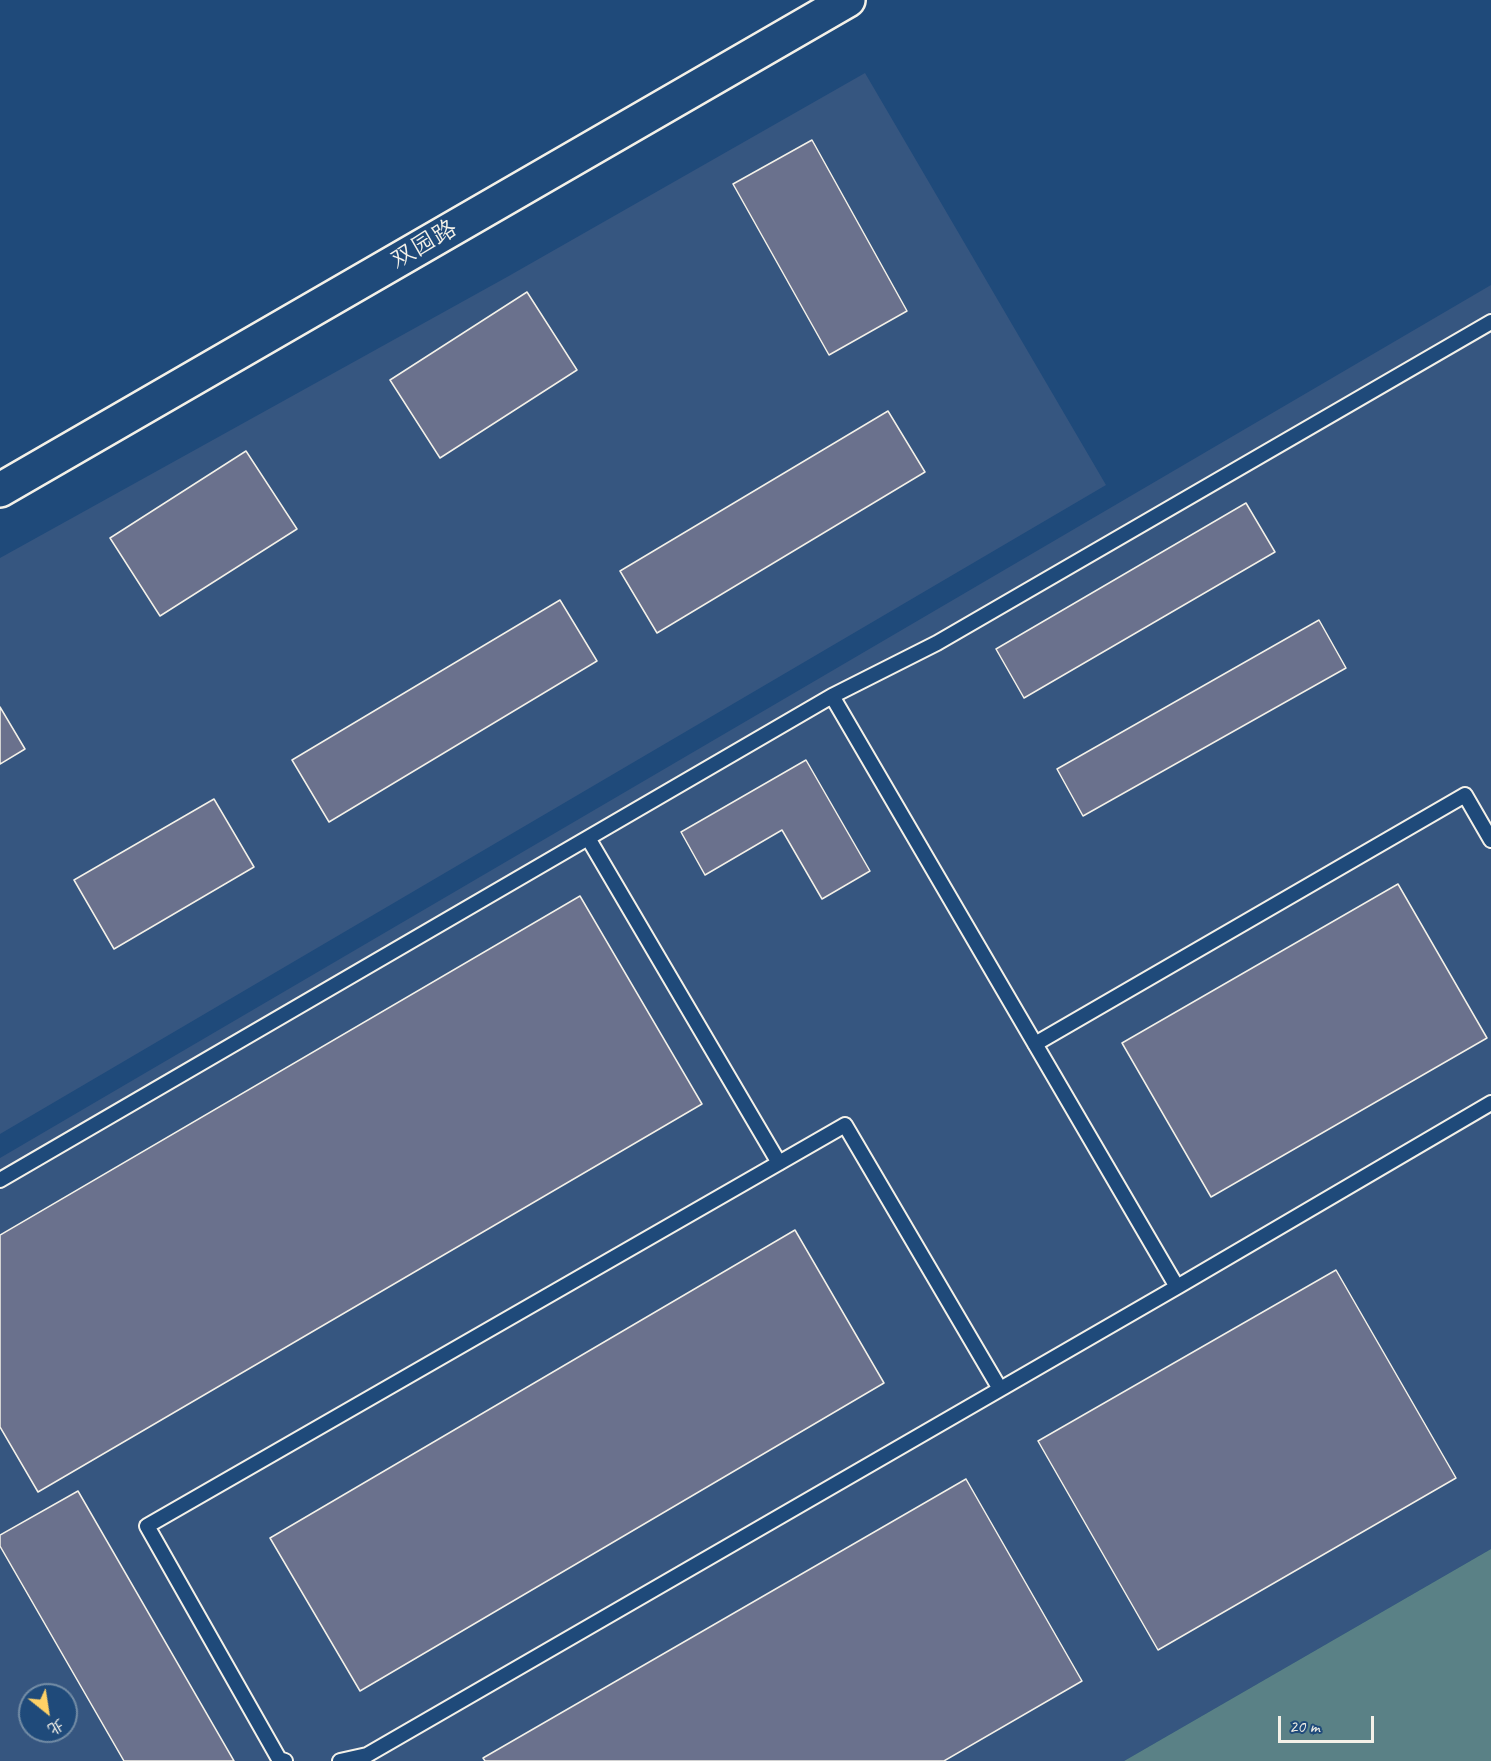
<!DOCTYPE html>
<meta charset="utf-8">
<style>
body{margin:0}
#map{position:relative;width:1491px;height:1761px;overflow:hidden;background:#1f4a7a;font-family:Caveat,"LXGW WenKai TC",sans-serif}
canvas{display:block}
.north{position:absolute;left:18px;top:1683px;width:60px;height:60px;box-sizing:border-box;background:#1f4a7a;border:2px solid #748da6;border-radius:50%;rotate:150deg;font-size:16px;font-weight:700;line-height:24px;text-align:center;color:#f4f1e8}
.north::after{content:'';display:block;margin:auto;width:21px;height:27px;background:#ffd166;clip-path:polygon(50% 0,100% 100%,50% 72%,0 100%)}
.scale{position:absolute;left:1278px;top:1716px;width:96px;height:27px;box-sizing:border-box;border:3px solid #f4f1e8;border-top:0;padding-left:8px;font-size:18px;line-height:21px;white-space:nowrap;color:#f4f1e8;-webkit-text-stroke:4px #1f4a7a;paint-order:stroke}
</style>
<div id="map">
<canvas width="1491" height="1761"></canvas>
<div class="north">北</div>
<div class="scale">20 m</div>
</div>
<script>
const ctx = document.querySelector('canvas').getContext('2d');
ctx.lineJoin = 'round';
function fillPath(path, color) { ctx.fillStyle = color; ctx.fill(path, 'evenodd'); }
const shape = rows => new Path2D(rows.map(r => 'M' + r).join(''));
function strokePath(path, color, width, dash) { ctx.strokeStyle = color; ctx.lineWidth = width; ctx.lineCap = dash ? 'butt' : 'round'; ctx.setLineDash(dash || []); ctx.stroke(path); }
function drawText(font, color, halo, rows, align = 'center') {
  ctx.font = font + ' Caveat,"LXGW WenKai TC",sans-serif'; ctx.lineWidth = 4.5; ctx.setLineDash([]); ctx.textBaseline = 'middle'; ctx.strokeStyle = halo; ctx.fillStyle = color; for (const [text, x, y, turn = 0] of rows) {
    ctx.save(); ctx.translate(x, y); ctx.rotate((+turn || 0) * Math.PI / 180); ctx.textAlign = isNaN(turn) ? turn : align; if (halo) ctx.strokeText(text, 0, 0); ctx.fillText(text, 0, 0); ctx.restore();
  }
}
fillPath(shape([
 [865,73,1106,485,0,1134,0,558,507,277],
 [1491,285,1491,1549,1124,1761,0,1761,0,1158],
 [30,1695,66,1695,66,1731,30,1731]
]), '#365680');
fillPath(shape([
 [1491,1549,1491,1761,1124,1761]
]), '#5a8186');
const building = shape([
 [812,140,907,311,829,355,733,184,812,140],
 [527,292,577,370,440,458,390,380,527,292],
 [888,411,925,472,657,633,620,571,888,411],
 [246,451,297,529,160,616,110,538,246,451],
 [1246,503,1275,552,1024,698,996,649,1246,503],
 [560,600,597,661,329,822,292,760,560,600],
 [1319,620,1346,668,1083,816,1057,769,1319,620],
 [0,707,25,749,0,764,0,707],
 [806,760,870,871,822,899,782,830,705,875,681,832,806,760],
 [214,799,254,867,114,949,74,880,214,799],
 [1398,884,1487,1038,1211,1197,1122,1043,1398,884],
 [580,896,702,1104,38,1492,0,1427,0,1235,580,896],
 [795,1230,884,1383,360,1691,270,1538,795,1230],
 [1336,1270,1456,1478,1158,1650,1038,1441,1336,1270],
 [966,1479,1082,1681,944,1761,485,1761,483,1758,966,1479],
 [78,1491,234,1761,124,1761,0,1546,0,1535,78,1491]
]);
fillPath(building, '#6a718d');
strokePath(building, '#f4f1e8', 1.5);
const lane = shape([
 [832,696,937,643,1491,322],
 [588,838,779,1163],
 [1035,1044,1465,795,1491,840],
 [0,1180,832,696,1177,1287,1491,1103],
 [285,1761,279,1759,147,1526,845,1125,1000,1389],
 [340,1761,367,1755,1177,1287]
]);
const secondary = shape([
 [0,490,848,0]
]);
strokePath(lane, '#f4f1e8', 18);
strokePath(secondary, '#f4f1e8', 38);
strokePath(lane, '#1f4a7a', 14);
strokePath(secondary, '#1f4a7a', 33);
drawText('24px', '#f4f1e8', '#1f4a7a', [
 ["双园路",424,245,-30]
]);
</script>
